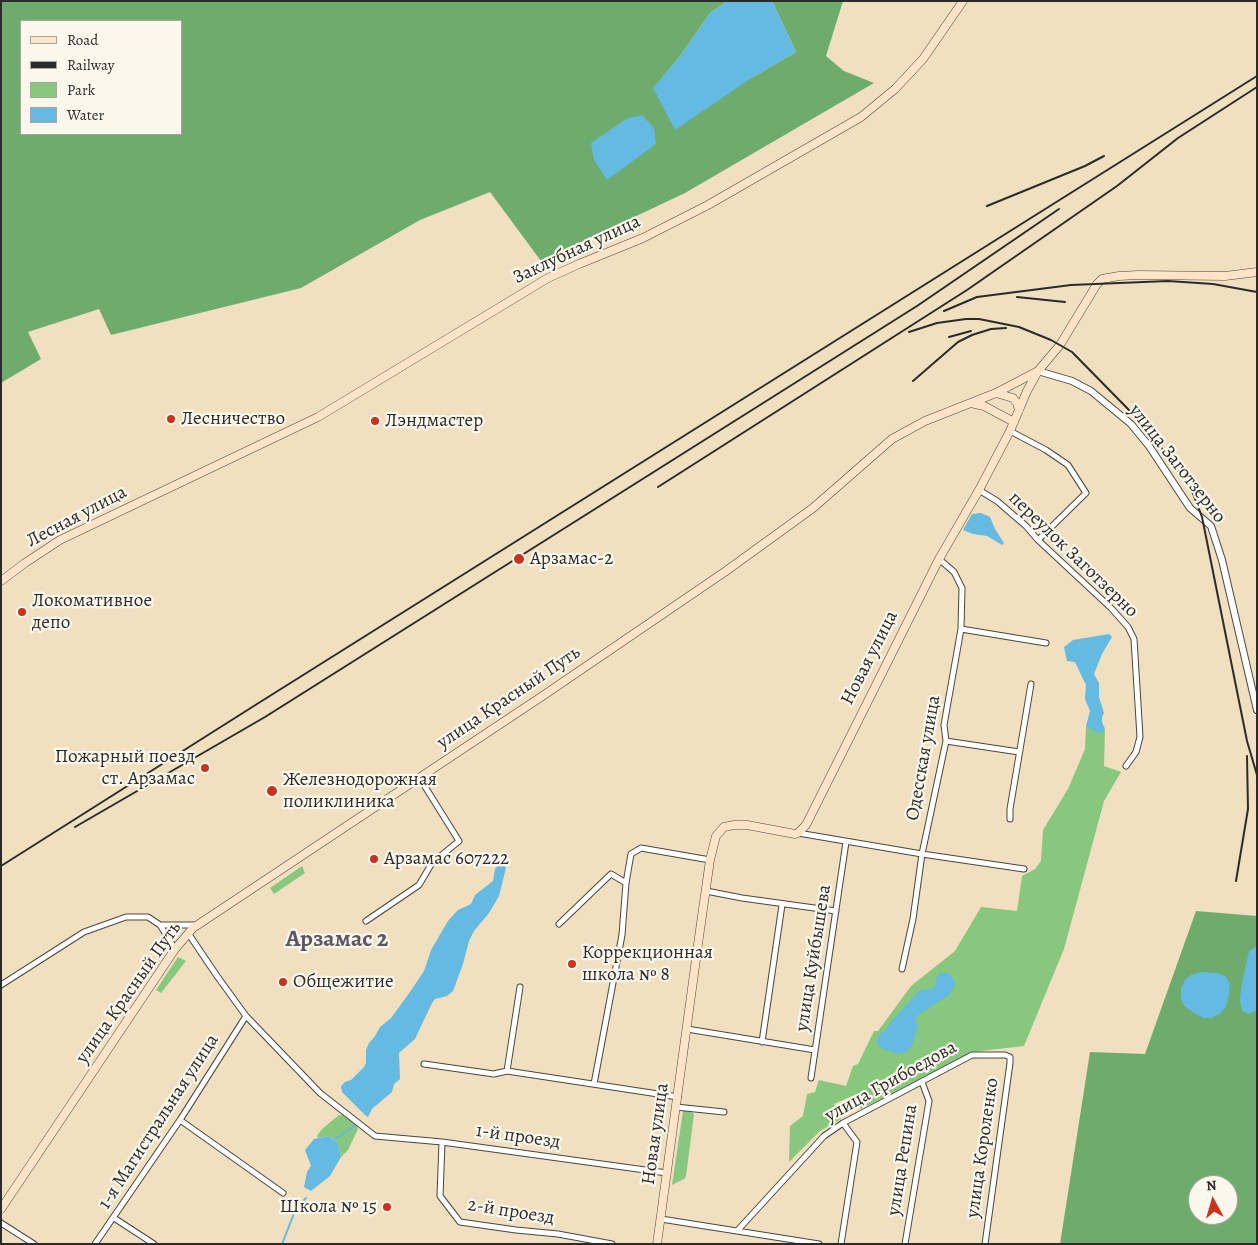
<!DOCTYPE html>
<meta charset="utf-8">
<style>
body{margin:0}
#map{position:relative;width:1258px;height:1245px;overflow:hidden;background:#f0e0c0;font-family:Alegreya,serif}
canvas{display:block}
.frame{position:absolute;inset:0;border:2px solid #2b2b2b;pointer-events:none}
.legend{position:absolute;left:20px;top:20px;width:162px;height:115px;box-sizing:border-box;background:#fbf7ec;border:1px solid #a8a59f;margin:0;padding:6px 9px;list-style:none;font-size:15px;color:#2b2b2b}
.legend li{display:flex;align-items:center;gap:10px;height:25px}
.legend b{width:25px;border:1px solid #a8a59f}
.north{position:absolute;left:1188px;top:1175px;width:50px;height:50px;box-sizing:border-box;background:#fbf7ec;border:1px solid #a8a59f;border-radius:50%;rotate:354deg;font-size:14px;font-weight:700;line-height:20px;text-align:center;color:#2b2b2b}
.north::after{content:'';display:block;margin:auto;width:18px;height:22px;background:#c8321e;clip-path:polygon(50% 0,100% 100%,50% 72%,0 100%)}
</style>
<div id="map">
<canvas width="1258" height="1245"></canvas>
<div class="frame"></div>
<ul class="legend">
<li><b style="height:6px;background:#fee4c6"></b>Road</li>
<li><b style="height:6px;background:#2b2b2b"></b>Railway</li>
<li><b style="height:14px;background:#88c77e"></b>Park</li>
<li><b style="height:14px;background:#64bae0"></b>Water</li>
</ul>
<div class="north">N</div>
</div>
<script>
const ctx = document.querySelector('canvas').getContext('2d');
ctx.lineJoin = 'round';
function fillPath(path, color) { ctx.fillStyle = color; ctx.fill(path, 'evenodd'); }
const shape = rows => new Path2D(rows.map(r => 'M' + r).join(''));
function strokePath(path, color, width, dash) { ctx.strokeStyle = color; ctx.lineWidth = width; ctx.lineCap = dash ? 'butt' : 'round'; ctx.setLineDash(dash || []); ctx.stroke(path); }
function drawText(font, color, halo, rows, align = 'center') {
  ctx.font = font + ' Alegreya,serif'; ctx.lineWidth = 4.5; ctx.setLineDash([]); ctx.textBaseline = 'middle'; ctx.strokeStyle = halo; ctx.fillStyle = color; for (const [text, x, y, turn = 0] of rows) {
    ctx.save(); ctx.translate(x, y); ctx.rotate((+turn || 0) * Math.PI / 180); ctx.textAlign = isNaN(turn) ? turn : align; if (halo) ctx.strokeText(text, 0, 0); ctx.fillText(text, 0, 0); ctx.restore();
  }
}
fillPath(shape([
 [1086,726,1098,732,1104,732,1105,729,1104,766,1121,772,1104,801,1064,949,1024,1046,972,1052,861,1109,852,1096,834,1104,841,1119,820,1131,789,1162,790,1126,803,1116,807,1094,815,1092,819,1080,846,1086,853,1066,858,1064,874,1031,878,1031,911,986,955,951,981,907,1017,911,1022,876,1035,869,1041,861,1043,830,1068,789,1085,749],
 [302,866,305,873,274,894,270,888],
 [178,957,186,961,161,993,156,990],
 [683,1111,690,1111,694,1114,686,1176,684,1179,672,1185],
 [339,1115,345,1115,356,1124,358,1129,348,1150,341,1157,338,1143,329,1136,318,1138,317,1136,322,1129]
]), '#88c77e');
fillPath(shape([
 [1,1,728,1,710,13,680,56,654,88,753,77,796,52,772,1,843,1,826,56,844,71,874,83,685,193,541,261,490,192,420,220,301,288,111,335,99,309,28,332,41,359,1,383],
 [21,21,181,21,181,134,21,134],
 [1196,911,1257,916,1257,1244,1060,1244,1090,1052,1145,1054],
 [1198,1185,1228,1185,1228,1215,1198,1215]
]), '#6eac6d');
fillPath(shape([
 [728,1,772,1,796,52,753,77,675,130,653,88,680,56,710,13],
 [642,115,654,128,656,144,607,180,594,160,591,143,626,119],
 [981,513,990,517,995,529,1004,543,1002,545,987,536,973,534,963,530,972,514],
 [1109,634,1112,637,1102,654,1094,674,1099,683,1099,697,1104,713,1102,717,1102,722,1105,729,1104,732,1098,733,1086,726,1090,711,1085,699,1086,685,1075,662,1067,661,1064,647,1073,640],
 [502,861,506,868,499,896,489,913,474,931,469,941,463,964,453,991,447,996,435,999,432,1003,415,1039,399,1053,400,1079,394,1084,392,1092,372,1109,368,1117,365,1115,342,1092,341,1086,345,1082,351,1080,364,1067,366,1063,366,1050,369,1043,375,1036,380,1027,391,1018,410,992,424,971,431,950,448,921,458,910,471,904,475,895,493,881,495,869],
 [1257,946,1257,1010,1249,1014,1242,1011,1240,1001,1241,988,1249,951],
 [1201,972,1218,973,1226,977,1230,984,1229,993,1226,1007,1219,1014,1211,1018,1204,1018,1194,1013,1184,1006,1181,998,1181,988,1185,980,1191,975],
 [940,973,948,973,952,976,955,985,949,995,918,1015,915,1019,918,1025,911,1048,904,1053,898,1054,885,1050,878,1046,876,1041,880,1034,886,1030,890,1023,919,991,934,988,936,984,936,978],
 [329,1136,338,1143,341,1157,330,1176,311,1191,304,1187,307,1172,311,1166,305,1150,314,1139]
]), '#64bae0');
strokePath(shape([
 [335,1139,356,1125],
 [282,1244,295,1211,306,1198]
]), '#64bae0', 2);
const minor = shape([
 [1010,431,1046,450,1068,465,1086,493,1038,540],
 [979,490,997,501,1026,526,1038,540,1111,608,1128,627,1134,639,1140,737,1136,752,1126,766],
 [961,629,1046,643],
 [946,741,1019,752],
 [1010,819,1010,809,1031,684],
 [798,833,922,854,1024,869],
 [706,891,742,898,836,911],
 [366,921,419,885,432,863,459,841,419,777],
 [559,924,611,874,626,883],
 [160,925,197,925],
 [188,933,217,976,246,1016,320,1093,375,1136,442,1142,667,1173],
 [902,969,913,919,922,854,946,741,944,725,961,629,962,588,954,572,939,559],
 [1,985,84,932,126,917,148,917,160,925,175,949],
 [520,987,507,1071,678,1097],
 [687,1029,815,1050],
 [762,1042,782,905],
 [424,1064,494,1074,507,1071],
 [811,1078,846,842],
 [594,1084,622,935,626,883,631,854,641,848,710,860],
 [676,1107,724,1112],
 [180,1120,283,1193],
 [442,1142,440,1196,460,1222,516,1230,558,1234,612,1244],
 [114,1218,154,1244],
 [661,1219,819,1244],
 [1,1223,34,1244],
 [737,1231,824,1136,843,1123,972,1055,1005,1055,1010,1057,1010,1063,985,1244],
 [95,1244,180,1120,246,1016],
 [841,1244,857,1142,843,1123],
 [905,1244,929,1101,922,1082]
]);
const tertiary = shape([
 [1038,371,1072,381,1091,391,1131,424,1149,446,1190,508,1211,526,1222,560,1257,710]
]);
const secondary = shape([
 [996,393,1013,398,1017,403,1019,410],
 [971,403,984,406,1014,422],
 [1,581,25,563,60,540,318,417,548,278,579,264,643,238,708,205,861,117,895,89,923,59,963,1],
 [1,1209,175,949,193,928,544,695,726,571,813,508,892,439,925,421,996,393,1038,371,1060,345,1097,284,1102,279,1119,276,1138,275,1225,276,1257,272],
 [657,1244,700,930,710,860,716,836,724,827,734,825,747,825,795,834,798,833,806,825,939,559,979,490,1010,431,1027,391,1037,373]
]);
strokePath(minor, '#494641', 7);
strokePath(tertiary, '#494641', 8);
strokePath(secondary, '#494641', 9);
strokePath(minor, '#fff', 5);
strokePath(tertiary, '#fff', 6);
strokePath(secondary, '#fee4c6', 8);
strokePath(shape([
 [987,206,1085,166,1104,156],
 [1017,297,1065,302],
 [944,311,977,297,1071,285,1168,281,1213,284,1257,292],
 [909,332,937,323,966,319,979,319,1019,327,1051,340,1072,352,1127,408,1164,451,1192,491,1202,517,1247,741,1257,775],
 [949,337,971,331],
 [913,381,958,342,972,335,991,329,1006,328],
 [658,487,967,290,1117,186,1178,138,1257,87],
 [75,827,265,717,917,306,1059,209],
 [1,866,257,704,1257,76],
 [1236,881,1248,809,1247,756]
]), '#2b2b2b', 2);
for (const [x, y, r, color] of [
 [171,419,5,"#c8321e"],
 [375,421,5,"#c8321e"],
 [519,559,6,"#c8321e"],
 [22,612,5,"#c8321e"],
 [205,768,5,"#c8321e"],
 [272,791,6,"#c8321e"],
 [374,859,5,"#c8321e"],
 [572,964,5,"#c8321e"],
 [283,982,5,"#c8321e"],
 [387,1207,5,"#c8321e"]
]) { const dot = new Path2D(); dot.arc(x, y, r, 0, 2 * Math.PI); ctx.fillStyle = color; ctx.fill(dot); strokePath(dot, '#fbf7ec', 2); }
drawText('19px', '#2b2b2b', '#fbf7ec', [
 ["Заклубная улица",577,250,-25],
 ["улица Заготзерно",1177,464,52],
 ["Лесная улица",77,517,-28],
 ["переулок Заготзерно",1073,555,44],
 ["Новая улица",870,658,-63],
 ["улица Красный Путь",509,698,-34],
 ["Одесская улица",924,758,-80],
 ["улица Куйбышева",814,958,-81],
 ["улица Красный Путь",129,993,-55],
 ["улица Грибоедова",891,1082,-29],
 ["1-я Магистральная улица",159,1122,-57],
 ["Новая улица",656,1134,-82],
 ["1-й проезд",518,1137,8],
 ["улица Короленко",983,1148,-82],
 ["улица Репина",903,1160,-81],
 ["2-й проезд",511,1212,9]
]);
drawText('19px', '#2b2b2b', '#fbf7ec', [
 ["Лесничество",181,419],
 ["Лэндмастер",385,421],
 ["Арзамас-2",530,559],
 ["Локомативное",32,601],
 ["депо",32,623],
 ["Пожарный поезд",195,757,"right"],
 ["ст. Арзамас",195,779,"right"],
 ["Железнодорожная",283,780],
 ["поликлиника",283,802],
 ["Арзамас 607222",384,859],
 ["Коррекционная",582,953],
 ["школа № 8",582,975],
 ["Общежитие",293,982],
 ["Школа № 15",377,1207,"right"]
], 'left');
drawText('bold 24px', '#5e5564', '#fbf7ec', [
 ["Арзамас 2",337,940]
]);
</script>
